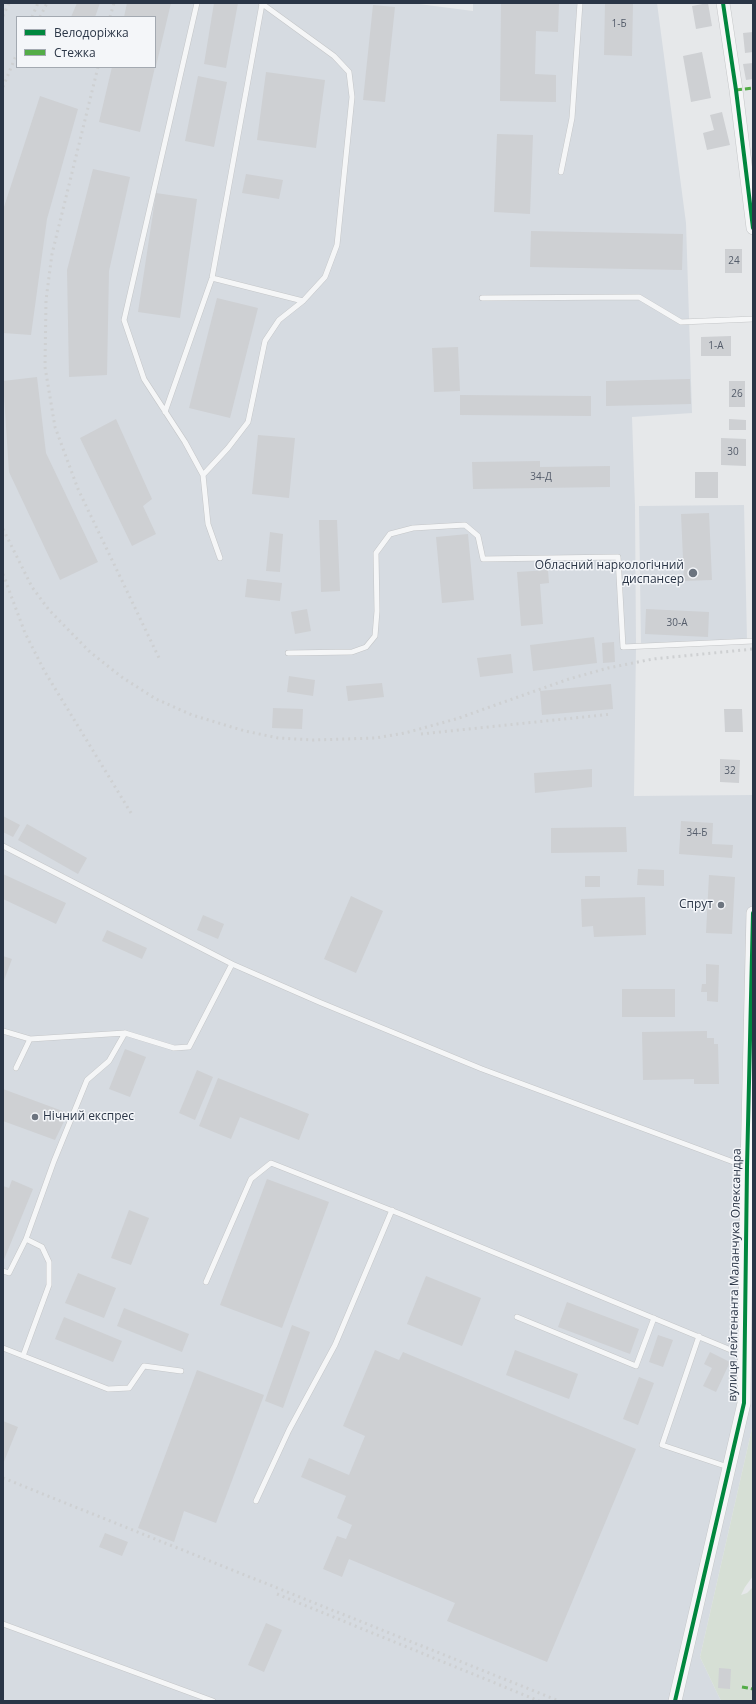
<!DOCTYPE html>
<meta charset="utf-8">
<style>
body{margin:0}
#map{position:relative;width:756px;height:1704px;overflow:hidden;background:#e6e8ea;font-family:"Open Sans",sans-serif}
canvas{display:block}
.frame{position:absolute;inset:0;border:4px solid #2a3546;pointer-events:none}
.legend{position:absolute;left:16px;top:16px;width:140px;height:52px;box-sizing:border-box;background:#f4f6f9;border:1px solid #a3a9b1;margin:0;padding:5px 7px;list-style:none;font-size:12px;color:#2a3546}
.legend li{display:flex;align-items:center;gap:8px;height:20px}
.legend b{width:20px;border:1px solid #a3a9b1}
</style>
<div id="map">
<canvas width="756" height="1704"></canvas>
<div class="frame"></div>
<ul class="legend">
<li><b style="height:5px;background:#00873e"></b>Велодоріжка</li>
<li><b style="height:5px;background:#53ac47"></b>Стежка</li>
</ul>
</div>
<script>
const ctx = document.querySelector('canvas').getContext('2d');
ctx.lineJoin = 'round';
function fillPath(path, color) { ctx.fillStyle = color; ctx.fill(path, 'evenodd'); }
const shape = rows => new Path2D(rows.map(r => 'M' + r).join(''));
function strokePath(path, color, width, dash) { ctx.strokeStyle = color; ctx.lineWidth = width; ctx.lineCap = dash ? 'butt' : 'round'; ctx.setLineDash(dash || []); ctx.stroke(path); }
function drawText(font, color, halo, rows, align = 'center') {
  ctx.font = font + ' "Open Sans",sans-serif'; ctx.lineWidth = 3; ctx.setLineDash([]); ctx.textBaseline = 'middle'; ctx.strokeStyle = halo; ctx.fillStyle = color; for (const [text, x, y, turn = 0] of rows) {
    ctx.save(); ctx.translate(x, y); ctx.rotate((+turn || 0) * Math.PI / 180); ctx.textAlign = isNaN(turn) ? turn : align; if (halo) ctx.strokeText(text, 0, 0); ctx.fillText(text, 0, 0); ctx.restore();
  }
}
fillPath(shape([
 [3,3,411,3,473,11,473,3,657,3,686,223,692,413,632,417,635,506,636,646,634,796,753,795,753,1424,700,1657,721,1701,3,1701],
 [17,17,155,17,155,67,17,67],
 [744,505,747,640,641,645,639,506]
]), '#d6dbe1');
fillPath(shape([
 [753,1424,753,1576,745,1587,741,1595,747,1593,753,1587,753,1701,721,1701,700,1657]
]), '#d6dfd5');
fillPath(shape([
 [77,3,100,3,95,17,71,17],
 [127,3,171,3,156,66,155,17,124,17],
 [214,3,238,3,226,68,204,64],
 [501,3,559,4,558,32,536,31,535,74,556,75,556,102,500,101],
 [605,3,633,3,632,56,604,55],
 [708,3,712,26,696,29,692,6],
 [373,5,395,7,385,102,363,100],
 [753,32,753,52,745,53,743,33],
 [702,52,711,98,691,102,683,56],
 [753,63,753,79,746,80,743,64],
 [112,67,155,67,140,132,99,122],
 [266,72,325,80,316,148,257,140],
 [198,76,227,82,214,147,185,141],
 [40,96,78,109,47,219,31,335,3,333,3,210],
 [722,112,730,145,707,150,703,133,714,130,710,115],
 [497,134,533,135,530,214,494,212],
 [93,169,130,177,109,271,107,375,69,377,67,270],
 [246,174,283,180,279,199,242,193],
 [156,193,197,199,180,318,138,312],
 [531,231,683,234,682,270,530,267],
 [725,249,742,249,742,273,725,273],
 [217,298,258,308,230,418,189,408],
 [731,336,731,356,701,356,701,337],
 [458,347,460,391,434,392,432,348],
 [37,377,46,453,98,562,60,580,9,472,3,381],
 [690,379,691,404,606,406,606,381],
 [729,381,745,381,745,407,729,407],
 [460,395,591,396,591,416,460,415],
 [116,419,152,499,143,506,156,534,132,546,80,438],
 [729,419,746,420,746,430,729,430],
 [258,435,295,438,289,498,252,494],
 [721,438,746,439,746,466,721,465],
 [540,461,540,467,610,466,610,487,473,489,472,462],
 [695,472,718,472,718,498,695,498],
 [709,513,712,580,684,581,681,514],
 [319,520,337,520,340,591,321,592],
 [270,532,283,534,280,572,266,571],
 [468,534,474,600,442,603,436,537],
 [548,570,549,583,540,584,543,624,521,626,517,572],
 [247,579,282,583,280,601,245,597],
 [307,609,311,631,295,634,291,612],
 [646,609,709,612,708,637,645,634],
 [594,637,597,663,533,671,530,645],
 [614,642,615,662,603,663,602,643],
 [511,654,513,673,480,677,477,658],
 [289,676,315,680,313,696,287,692],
 [382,683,384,697,348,701,346,686],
 [611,684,613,709,542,715,540,691],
 [273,708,303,709,302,729,272,728],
 [724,709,742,709,743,732,725,732],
 [720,759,740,760,739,783,720,782],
 [592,769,592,787,535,793,534,773],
 [3,816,20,825,13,837,3,832],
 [681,821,713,823,712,844,733,845,732,858,679,854],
 [27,824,87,858,78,874,18,840],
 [626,827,627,852,551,853,551,828],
 [638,869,664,870,664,886,637,885],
 [3,874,66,903,56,924,3,899],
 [709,875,735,877,732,934,706,933],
 [585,876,600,876,600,887,585,887],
 [351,896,383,911,356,973,324,959],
 [645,897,646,935,594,937,593,926,582,927,581,899],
 [203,915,224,924,218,939,197,930],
 [107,930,147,948,142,959,102,941],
 [3,956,12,959,3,983],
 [706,964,719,965,718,1002,707,1001,707,992,701,992,702,984,706,984],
 [622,989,675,989,675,1017,622,1017],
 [707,1031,707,1038,714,1038,714,1044,718,1044,719,1084,694,1084,694,1079,643,1080,642,1032],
 [125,1049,146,1057,130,1097,109,1089],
 [197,1070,213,1077,195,1120,179,1113],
 [218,1078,309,1114,299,1140,240,1117,231,1139,199,1126],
 [3,1089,68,1113,55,1140,3,1121],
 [267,1179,329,1202,282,1328,220,1305],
 [12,1180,33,1189,3,1262,3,1186,9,1188],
 [129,1210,149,1218,131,1265,111,1258],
 [78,1273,116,1288,104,1318,65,1303],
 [426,1276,481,1298,462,1346,407,1324],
 [567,1302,639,1329,630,1354,558,1327],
 [124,1308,189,1334,182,1352,117,1326],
 [64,1317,122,1341,113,1362,55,1339],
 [292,1325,310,1332,283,1408,265,1401],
 [658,1335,673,1340,663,1367,649,1362],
 [375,1350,399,1360,403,1352,636,1449,547,1662,447,1621,455,1603,349,1559,342,1577,323,1569,337,1536,346,1539,352,1525,337,1518,346,1496,301,1477,309,1458,349,1475,365,1436,343,1426],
 [515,1350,578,1374,569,1399,506,1375],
 [710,1352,730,1362,716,1392,703,1386,712,1368,704,1364],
 [197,1370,264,1395,216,1523,184,1511,174,1542,138,1528],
 [639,1377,654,1383,638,1425,623,1419],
 [3,1421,18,1427,3,1464],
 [105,1533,128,1542,122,1556,99,1547],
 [266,1623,282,1630,264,1672,248,1665],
 [719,1668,731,1669,730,1689,718,1688]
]), '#ced0d3');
const service = shape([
 [197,3,124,320,144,379,185,442,203,475],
 [561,172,572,118,580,3],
 [212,278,303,301],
 [482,298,639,297,681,322,753,319],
 [165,412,212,278,262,4],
 [220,558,208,524,203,475,228,448,248,422,265,341,279,320,303,301,325,277,337,245,352,97,349,72,334,56,261,3],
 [288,653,352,652,366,647,375,636,377,611,376,553,390,534,413,528,465,525,478,536,483,559,618,557,623,647,753,641],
 [3,846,232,964,319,1002,482,1069,747,1167],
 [3,1031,30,1039,125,1033,174,1048,189,1047,232,964],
 [16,1068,30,1039],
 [3,1271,9,1273,26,1239],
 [206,1282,251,1179,271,1163,403,1215,743,1355],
 [517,1317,636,1366,654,1318],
 [699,1336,662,1445,728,1467],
 [3,1348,108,1389,129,1388,144,1366,181,1371],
 [23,1356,49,1285,49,1262,42,1247,26,1239,54,1161,87,1080,109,1061,125,1033],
 [256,1501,289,1430,335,1345,392,1210],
 [3,1624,213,1701]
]);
const tertiary = shape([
 [723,3,736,90,753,228],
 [675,1701,744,1403,747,1167,753,913]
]);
strokePath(service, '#c4c6c8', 6);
strokePath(tertiary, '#c4c6c8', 14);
strokePath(service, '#f5f6f7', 5);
strokePath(tertiary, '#f5f6f7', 13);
strokePath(shape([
 [3,16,9,3],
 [32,17,38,3],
 [40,17,47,3],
 [110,17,114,3],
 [98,67,52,254,46,300,45,367,55,427,78,489,160,660],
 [3,87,17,53],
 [3,529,32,587,49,610,90,652,123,678,156,699,192,715,245,731,278,738,314,740,375,738,405,733,456,719,569,679,608,668,653,659,753,649],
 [3,574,25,633,45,672,131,813],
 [421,734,612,714],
 [3,1478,559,1701],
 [277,1594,539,1701]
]), '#ced0d2', 3, [2, 4]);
strokePath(shape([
 [736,90,753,88],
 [742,1687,753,1689]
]), '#53ac47', 3, [6, 3]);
strokePath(shape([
 [723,3,736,90,753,228],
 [675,1701,744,1403,747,1167,753,913]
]), '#00873e', 4);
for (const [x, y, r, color] of [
 [693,573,5,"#6c747f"],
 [721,905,4,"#6c747f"],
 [35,1117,4,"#6c747f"]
]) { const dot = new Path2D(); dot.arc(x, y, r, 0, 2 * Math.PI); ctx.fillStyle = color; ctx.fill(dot); strokePath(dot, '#f4f6f9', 1.5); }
drawText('10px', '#545c6a', null, [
 ["1-Б",619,24],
 ["24",734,261],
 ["1-А",716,346],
 ["26",737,394],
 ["30",733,452],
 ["34-Д",541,477],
 ["30-А",677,623],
 ["32",730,771],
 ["34-Б",697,833]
]);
drawText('12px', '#2a3546', '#f4f6f9', [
 ["Обласний наркологічний",684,566],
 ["диспансер",684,580],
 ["Спрут",713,905],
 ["Нічний експрес",43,1117,"left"]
], 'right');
drawText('12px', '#2a3546', '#f4f6f9', [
 ["вулиця лейтенанта Маланчука Олександра",735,1275,-89]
]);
</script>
